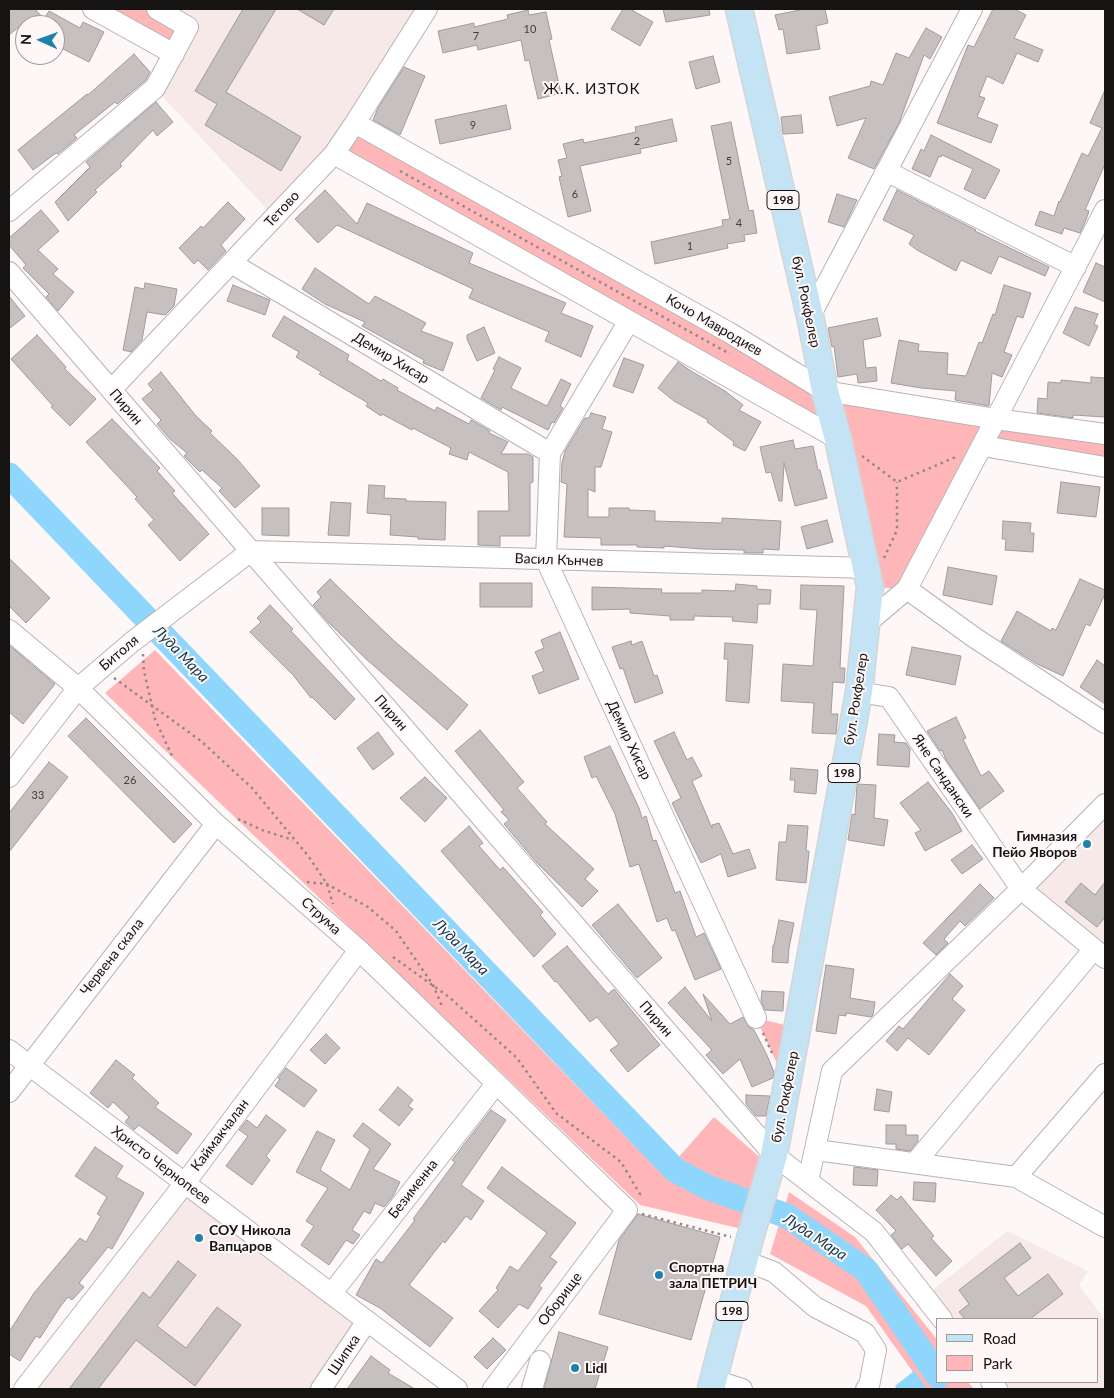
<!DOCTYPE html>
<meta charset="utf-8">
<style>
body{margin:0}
#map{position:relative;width:1114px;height:1398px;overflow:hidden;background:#fef7f7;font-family:Lato,sans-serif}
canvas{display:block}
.frame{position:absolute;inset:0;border:10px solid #161313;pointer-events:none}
.legend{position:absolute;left:936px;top:1318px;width:162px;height:65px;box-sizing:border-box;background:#fef7f7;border:1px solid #a19c9c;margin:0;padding:6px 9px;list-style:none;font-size:15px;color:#161313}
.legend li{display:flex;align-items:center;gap:10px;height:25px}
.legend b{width:25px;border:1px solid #a19c9c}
.north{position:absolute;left:15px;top:15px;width:50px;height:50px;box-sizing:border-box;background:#fef7f7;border:1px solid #a19c9c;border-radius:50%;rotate:272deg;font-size:14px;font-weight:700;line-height:20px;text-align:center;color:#161313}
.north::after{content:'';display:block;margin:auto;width:18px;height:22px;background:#1e81ac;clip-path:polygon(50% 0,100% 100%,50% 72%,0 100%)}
</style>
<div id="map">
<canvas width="1114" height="1398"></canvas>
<div class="frame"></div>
<ul class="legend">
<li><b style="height:6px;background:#c4e4f6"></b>Road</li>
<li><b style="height:14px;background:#ffb6b8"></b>Park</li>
</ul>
<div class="north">N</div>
</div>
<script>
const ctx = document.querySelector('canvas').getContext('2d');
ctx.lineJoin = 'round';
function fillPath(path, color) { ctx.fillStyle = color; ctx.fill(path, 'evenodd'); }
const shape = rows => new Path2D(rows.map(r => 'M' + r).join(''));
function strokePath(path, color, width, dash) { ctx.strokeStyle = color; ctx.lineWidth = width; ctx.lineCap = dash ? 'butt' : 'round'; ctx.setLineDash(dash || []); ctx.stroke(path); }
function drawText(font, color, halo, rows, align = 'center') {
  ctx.font = font + ' Lato,sans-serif'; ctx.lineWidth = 4; ctx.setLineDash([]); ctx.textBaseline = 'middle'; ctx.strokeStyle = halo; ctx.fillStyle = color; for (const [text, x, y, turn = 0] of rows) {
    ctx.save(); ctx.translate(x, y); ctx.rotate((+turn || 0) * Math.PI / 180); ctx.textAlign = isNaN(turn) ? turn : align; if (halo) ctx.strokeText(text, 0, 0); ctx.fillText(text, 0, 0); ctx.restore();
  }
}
fillPath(shape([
 [181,9,427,9,355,123,274,217,155,88,175,19],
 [1105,806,1105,945,1031,883],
 [185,1183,367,1321,321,1389,24,1389],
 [1007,1231,1088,1271,1079,1285,1105,1320,1105,1389,997,1389,991,1382,1098,1382,1098,1319,942,1319,924,1297]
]), '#f8e9e9');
fillPath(shape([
 [93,9,157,9,188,27,174,54],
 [355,123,825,391,1105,434,1105,467,983,446,907,589,870,587,838,439,334,154],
 [155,650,663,1175,714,1117,764,1161,742,1229,640,1205,105,693],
 [756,1018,797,1028,787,1085],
 [789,1192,855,1237,935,1337,938,1341,938,1382,968,1382,974,1389,925,1389,866,1306,770,1254]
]), '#ffb6b8');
fillPath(shape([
 [914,1371,927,1389,897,1389,895,1386]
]), '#8fd6fd');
strokePath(shape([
 [9,475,675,1170,707,1187,787,1216,866,1270,938,1376]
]), '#8fd6fd', 25);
const building = shape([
 [9,9,35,9,44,19,49,11,80,28,83,22,104,32,89,62,55,45,55,25,21,25,9,35,9,9],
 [243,9,276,9,226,92,301,137,281,171,205,125,217,104,195,91,243,9],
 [297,9,334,9,324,25,297,9],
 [623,9,630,9,653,22,640,46,611,29,623,9],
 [663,9,709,9,710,15,666,22,663,9],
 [805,9,825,9,828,23,816,26,820,49,787,54,783,29,779,30,775,15,805,9],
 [993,9,1014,9,1026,15,1014,38,1043,50,1038,62,1017,53,1003,84,987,76,979,96,985,98,977,117,998,125,991,143,937,123,968,45,974,47,993,9],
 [528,10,529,15,546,12,552,39,549,40,561,93,538,99,529,60,525,61,521,40,478,50,477,45,443,53,438,31,474,23,474,27,508,19,507,15,528,10],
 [926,28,942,37,930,59,924,55,899,123,874,169,848,158,866,118,837,126,829,97,870,86,871,81,883,85,896,53,909,58,926,28],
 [134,54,150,72,146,80,117,104,115,102,74,135,77,138,58,154,56,153,33,170,18,150,87,94,88,95,134,54],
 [713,56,720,82,696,89,689,62,713,56],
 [404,67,425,76,400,135,373,120,378,108,404,67],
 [1105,90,1105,164,1085,210,1089,211,1086,220,1080,233,1064,228,1062,234,1035,225,1040,211,1054,216,1059,201,1060,202,1082,153,1088,156,1102,128,1090,123,1105,90],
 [156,102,173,122,157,136,153,130,120,164,122,166,95,190,97,192,68,221,55,202,90,167,86,162,156,102],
 [506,105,511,129,440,144,435,120,506,105],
 [801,115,803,133,783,134,781,117,801,115],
 [672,119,677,141,640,149,641,153,580,166,591,211,568,217,559,177,562,176,558,160,567,158,563,144,583,139,584,143,636,132,635,127,672,119],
 [731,122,749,211,753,210,757,233,744,235,745,241,727,244,728,248,655,264,651,242,723,226,722,220,730,219,711,126,731,122],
 [931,135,1000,170,985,199,964,189,973,169,942,155,941,157,939,156,930,177,912,169,921,149,924,151,931,135],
 [325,190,357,224,367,203,473,253,469,263,566,303,561,313,593,326,581,357,545,341,549,332,469,298,473,289,337,225,318,243,295,219,325,190],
 [897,190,976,230,975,231,1049,267,1045,276,999,256,991,274,961,260,956,271,917,250,909,244,914,235,883,220,897,190],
 [837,194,857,200,844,227,828,222,837,194],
 [228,202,245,219,221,245,226,251,208,270,198,260,194,264,179,248,201,226,203,228,228,202],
 [41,210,59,231,38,250,58,269,53,274,74,292,58,311,46,297,49,294,23,268,26,265,9,245,9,238,41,210],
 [1096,263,1105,267,1105,302,1083,292,1096,263],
 [315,268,369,304,375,296,426,323,421,331,453,343,443,371,423,363,424,360,362,326,365,322,325,304,302,289,315,268],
 [145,283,177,289,174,306,165,315,147,312,142,340,131,352,123,350,135,287,144,289,145,283],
 [233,285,270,300,265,315,227,301,233,285],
 [1004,285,1031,293,1023,318,1017,316,1004,352,1012,355,1002,377,992,373,989,406,955,400,956,391,921,388,891,383,899,340,919,344,918,351,948,353,947,374,966,376,979,342,982,343,993,314,995,315,1004,285],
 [9,296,25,316,9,329,9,296],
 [1075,307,1098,314,1094,324,1098,326,1089,346,1063,333,1075,307],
 [284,316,349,355,347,360,381,381,383,379,398,388,397,390,435,411,437,407,469,424,471,420,490,431,489,433,508,442,501,454,528,454,533,457,533,482,530,483,530,536,500,536,500,546,478,545,478,511,509,511,508,472,469,452,467,460,449,454,451,448,413,428,412,430,382,414,381,416,366,406,368,403,319,374,321,372,296,357,299,352,272,336,284,316],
 [877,318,881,336,863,340,866,368,876,367,877,381,858,383,857,374,838,377,834,346,832,347,828,328,877,318],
 [484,327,495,353,477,361,467,339,467,335,484,327],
 [37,335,66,367,65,369,96,399,70,426,51,407,53,406,11,359,37,335],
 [499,357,521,368,511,388,547,406,561,379,571,384,560,406,563,408,554,423,552,422,548,430,502,407,501,410,481,398,495,370,493,369,499,357],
 [624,358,644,365,633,393,613,386,624,358],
 [678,362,691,371,725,391,743,405,739,410,761,422,745,451,733,445,734,442,707,422,708,420,674,401,658,388,678,362],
 [161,372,196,416,212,431,210,433,238,460,260,486,235,508,219,491,222,488,202,470,200,472,184,456,187,453,170,439,157,424,161,420,142,399,153,390,148,384,161,372],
 [1091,377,1105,378,1105,417,1073,415,1073,418,1037,413,1038,398,1047,399,1048,382,1061,383,1061,380,1091,383,1091,377],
 [591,413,606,417,602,429,612,432,601,467,595,467,595,492,588,489,588,517,609,517,609,508,629,508,629,510,655,511,655,521,722,523,722,518,781,521,779,550,763,549,763,553,744,553,744,550,702,549,664,546,664,548,637,547,637,545,601,545,601,538,564,537,567,484,561,482,562,463,565,451,585,418,589,418,591,413],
 [112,419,160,468,157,471,175,491,172,493,209,534,180,561,148,525,154,520,135,499,137,497,86,442,112,419],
 [793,440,795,449,813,446,818,470,820,470,827,498,795,506,784,463,782,501,779,501,771,472,766,473,760,447,793,440],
 [1061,482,1100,487,1096,517,1057,513,1061,482],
 [369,485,385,486,384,498,406,499,406,501,446,502,445,540,418,539,418,537,390,535,391,515,367,513,369,485],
 [331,502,351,503,349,536,328,535,331,502],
 [262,508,289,508,289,536,262,535,262,508],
 [827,520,833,542,807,549,801,527,827,520],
 [1003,521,1031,523,1030,533,1034,533,1033,552,1005,550,1006,539,1002,539,1003,521],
 [9,558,50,598,26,623,9,606,9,558],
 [948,567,997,576,992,605,943,595,948,567],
 [330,579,392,639,468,705,447,730,365,658,329,623,313,605,321,597,317,592,330,579],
 [1080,579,1105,590,1105,594,1090,626,1086,624,1063,676,1037,664,1001,641,1017,611,1051,631,1052,628,1056,630,1080,579],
 [480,583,532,583,532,607,480,607,480,583],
 [736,584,757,586,757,589,771,590,770,604,758,604,757,623,732,621,733,617,694,616,694,620,670,620,670,616,630,613,630,609,592,610,592,587,662,589,661,593,702,593,702,590,735,591,736,584],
 [801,585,844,586,840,668,845,668,844,683,833,682,831,714,838,714,836,734,812,733,814,703,781,701,783,664,813,666,817,610,800,609,801,585],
 [270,605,293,629,291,631,355,699,335,720,312,697,311,698,293,675,250,632,261,622,257,618,270,605],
 [560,632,579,679,539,694,532,676,544,671,535,652,544,648,541,640,560,632],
 [631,641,632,645,642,641,654,676,657,675,663,693,635,703,623,668,620,669,612,647,631,641],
 [725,643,753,645,749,703,726,701,728,659,724,659,725,643],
 [9,645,55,684,23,724,9,712,9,645],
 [912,647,961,656,955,685,906,675,912,647],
 [1097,660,1105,666,1105,704,1080,687,1097,660],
 [956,717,966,738,963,739,981,776,989,771,1004,791,980,809,946,760,942,750,940,751,927,731,956,717],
 [86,718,192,824,174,843,68,736,86,718],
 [480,730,524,782,517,788,547,822,545,824,594,869,585,879,598,891,582,907,537,863,504,824,509,820,501,812,504,810,455,751,480,730],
 [378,732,394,754,373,770,357,748,378,732],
 [674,732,687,760,692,757,702,776,692,781,712,828,712,825,719,823,733,854,749,849,756,868,728,877,721,854,701,863,672,803,681,798,654,741,674,732],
 [879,734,895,735,894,742,906,743,910,749,909,767,877,765,879,734],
 [610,746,639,808,642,818,646,816,653,841,656,840,675,893,680,891,696,937,704,933,721,969,695,980,675,930,672,931,667,918,657,922,639,864,630,867,615,814,596,776,592,778,584,757,610,746],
 [49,762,68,777,9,852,9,813,49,762],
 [791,768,818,770,816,794,794,792,795,780,790,780,791,768],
 [425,777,447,798,425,822,400,798,425,777],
 [928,782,952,813,962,831,925,851,915,833,921,830,900,803,928,782],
 [857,784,876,785,874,818,888,820,884,846,848,840,852,814,855,815,857,784],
 [788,825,808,826,806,851,809,851,806,883,776,880,779,842,786,842,788,825],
 [469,826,483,843,479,846,500,870,503,867,543,912,540,915,556,934,534,957,441,851,469,826],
 [972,845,983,859,962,874,951,860,972,845],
 [1105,882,1105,917,1097,927,1065,902,1081,883,1095,895,1105,882],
 [980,884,994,898,965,926,960,921,944,939,948,943,936,955,923,943,980,884],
 [618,904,662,958,637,978,592,925,618,904],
 [779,920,794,923,789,948,788,963,772,962,773,945,774,945,779,920],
 [567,946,608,994,614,989,660,1045,628,1072,610,1050,619,1044,597,1017,590,1022,556,981,555,982,542,966,567,946],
 [826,965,854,969,850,998,875,1002,873,1015,871,1017,846,1013,846,1016,839,1015,836,1034,816,1031,826,965],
 [950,974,963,986,952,999,965,1010,929,1055,908,1038,897,1051,886,1041,899,1026,903,1029,950,974],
 [685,987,712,1021,703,994,730,1024,743,1017,749,1027,754,1030,766,1053,774,1072,773,1078,752,1087,740,1059,723,1074,706,1055,712,1050,668,1003,685,987],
 [762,991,784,992,783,1011,765,1010,761,1001,762,991],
 [326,1034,340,1048,325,1064,310,1050,326,1034],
 [116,1060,135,1075,132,1078,159,1103,155,1107,192,1134,177,1154,139,1125,134,1130,125,1122,129,1117,113,1102,108,1108,90,1093,116,1060],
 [286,1068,317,1090,304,1107,275,1086,280,1079,278,1078,286,1068],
 [398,1087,413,1100,408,1106,413,1109,399,1126,379,1110,398,1087],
 [877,1089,892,1092,889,1112,874,1110,877,1089],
 [746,1095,770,1096,766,1116,756,1116,746,1104,746,1095],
 [491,1110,506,1120,461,1185,484,1201,471,1220,466,1216,445,1243,443,1241,409,1285,453,1318,430,1347,380,1308,356,1295,376,1259,382,1263,415,1220,413,1219,455,1162,452,1160,491,1110],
 [266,1115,286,1130,266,1156,270,1160,252,1185,226,1166,248,1136,239,1130,247,1120,257,1128,266,1115],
 [363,1123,391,1144,373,1169,400,1182,393,1196,384,1207,375,1203,370,1214,364,1211,352,1230,360,1235,353,1244,346,1240,329,1265,301,1245,314,1226,306,1221,328,1188,296,1172,317,1131,335,1140,320,1170,350,1190,370,1149,353,1136,363,1123],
 [886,1125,906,1125,906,1135,918,1135,918,1141,910,1151,896,1149,896,1144,886,1144,886,1125],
 [95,1147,123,1166,116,1177,144,1193,112,1249,108,1247,79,1283,84,1287,72,1300,68,1297,60,1307,40,1338,36,1336,20,1361,9,1354,9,1332,34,1293,80,1238,86,1242,101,1216,97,1214,107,1197,75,1176,95,1147],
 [502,1167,576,1223,550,1257,557,1262,539,1286,542,1288,528,1309,519,1304,498,1328,479,1311,498,1290,496,1288,510,1266,518,1271,547,1233,487,1188,502,1167],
 [854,1167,878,1170,877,1186,853,1185,854,1167],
 [914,1182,936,1183,935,1202,913,1200,914,1182],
 [891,1195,897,1200,901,1196,934,1236,931,1238,952,1261,936,1276,908,1244,902,1249,891,1235,896,1231,876,1210,891,1195],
 [638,1214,720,1237,691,1340,599,1314,619,1240,638,1214],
 [1020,1243,1031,1258,1004,1278,1018,1296,1048,1274,1063,1294,1030,1319,965,1319,959,1312,969,1304,959,1290,1020,1243],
 [178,1261,196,1275,157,1326,186,1348,217,1307,241,1325,195,1386,136,1340,98,1389,69,1389,143,1292,150,1298,178,1261],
 [559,1332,608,1347,595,1389,544,1389,559,1332],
 [493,1338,506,1350,487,1369,474,1357,493,1338],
 [371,1356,390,1370,388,1373,415,1389,347,1389,371,1356]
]);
fillPath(building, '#c7c0c0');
strokePath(building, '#a29b9b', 1);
const minor = shape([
 [93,9,174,54],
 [355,123,730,333,825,391,996,419,1105,434],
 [334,154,838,439],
 [886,171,1076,267],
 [9,211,155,88,188,27,157,9],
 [231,263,550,453],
 [9,272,774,1155,874,1232,942,1319],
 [810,316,972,9],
 [629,321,550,453,546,560,756,1018],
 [111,390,334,154,355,123,427,9],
 [983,446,1105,467],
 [907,589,975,638,1105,723],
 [867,623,907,589,1105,210],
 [9,630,78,688,216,824,359,950,627,1210,493,1389],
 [859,692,889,697,1021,889,1105,958],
 [9,777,78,688,132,642,251,551,867,568],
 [9,1050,457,1389],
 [9,1092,216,824],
 [816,1150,1016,1177,1105,1227],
 [915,1163,1094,949],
 [1016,1177,1105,1074],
 [808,1181,832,1071,1021,889,1105,804],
 [745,1261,774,1272,815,1307,865,1333,876,1350,869,1386,866,1389],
 [331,1294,496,1084],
 [714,1380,742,1389],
 [991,1382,997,1389],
 [24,1389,185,1183,359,950],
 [321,1389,367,1321],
 [532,1389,540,1361]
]);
const major = shape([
 [711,1389,749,1242,774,1155,859,692,870,587,838,439,825,391,810,316,739,9]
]);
strokePath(minor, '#bab3b3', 22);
strokePath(major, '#d5d5d5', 29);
strokePath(shape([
 [400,171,730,354],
 [862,456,897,482,956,457],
 [884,558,897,530,897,482],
 [143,654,144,671,155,719,172,756],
 [114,678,201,741,252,788,309,857,327,884,333,904],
 [238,819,262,830,293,840],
 [307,882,327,884,368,907,396,931,433,985,442,1006],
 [393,957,449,997,517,1058,556,1113,621,1162,640,1194,638,1196],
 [763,1033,772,1053],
 [642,1214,731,1237]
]), '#8f8a8a', 2.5, [2.5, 4]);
strokePath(minor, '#fff', 20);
strokePath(major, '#c4e4f6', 26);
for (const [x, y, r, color] of [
 [1087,844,5,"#1e81ac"],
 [199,1238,5,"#1e81ac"],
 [659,1275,5,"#1e81ac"],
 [575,1368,5,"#1e81ac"]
]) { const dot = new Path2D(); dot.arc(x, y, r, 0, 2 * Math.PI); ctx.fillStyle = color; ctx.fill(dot); strokePath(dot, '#fef7f7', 2); }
drawText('11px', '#423e3e', null, [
 ["10",530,29],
 ["7",476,36],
 ["9",473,125],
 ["2",637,141],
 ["5",729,161],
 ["6",575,194],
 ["4",739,223],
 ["1",690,246],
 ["26",130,780],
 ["33",38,795]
]);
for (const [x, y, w] of [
 [783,200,32],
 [844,773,32],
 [732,1311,32]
]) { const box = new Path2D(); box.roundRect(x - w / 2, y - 9.5, w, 19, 4); ctx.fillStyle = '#fef7f7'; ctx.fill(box); strokePath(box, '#161313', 1); }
drawText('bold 12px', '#161313', null, [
 ["198",783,200],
 ["198",844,773],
 ["198",732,1311]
]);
drawText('14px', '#161313', '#fef7f7', [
 ["Тетово",282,209,-47],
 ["бул. Рокфелер",806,302,78],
 ["Кочо Мавродиев",714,325,30],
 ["Демир Хисар",391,358,31],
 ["Пирин",126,407,49],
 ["Васил Кънчев",559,560,2],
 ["Битоля",119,653,-40],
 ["бул. Рокфелер",856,699,-81],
 ["Пирин",391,713,49],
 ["Демир Хисар",629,740,65],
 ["Яне Сандански",943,776,56],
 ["Струма",321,916,42],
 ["Червена скала",112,957,-52],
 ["Пирин",656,1019,49],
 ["бул. Рокфелер",785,1097,-79],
 ["Каймакчалан",220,1135,-53],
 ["Христо Чернопеев",161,1165,37],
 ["Безименна",413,1189,-52],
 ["Оборище",560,1299,-53],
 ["Шипка",344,1355,-56]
]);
drawText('bold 14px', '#161313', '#fef7f7', [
 ["Гимназия",1077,836,"right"],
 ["Пейо Яворов",1077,852,"right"],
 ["СОУ Никола",209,1230],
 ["Вапцаров",209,1246],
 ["Спортна",669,1267],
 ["зала ПЕТРИЧ",669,1283],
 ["Lidl",585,1368]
], 'left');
ctx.letterSpacing = '1px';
drawText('15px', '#161313', '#fef7f7', [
 ["Ж.К. ИЗТОК",592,89]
]);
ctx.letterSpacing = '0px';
drawText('italic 15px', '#0e384b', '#fef7f7', [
 ["Луда Мара",181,654,46],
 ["Луда Мара",461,947,46],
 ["Луда Мара",815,1237,33]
]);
</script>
